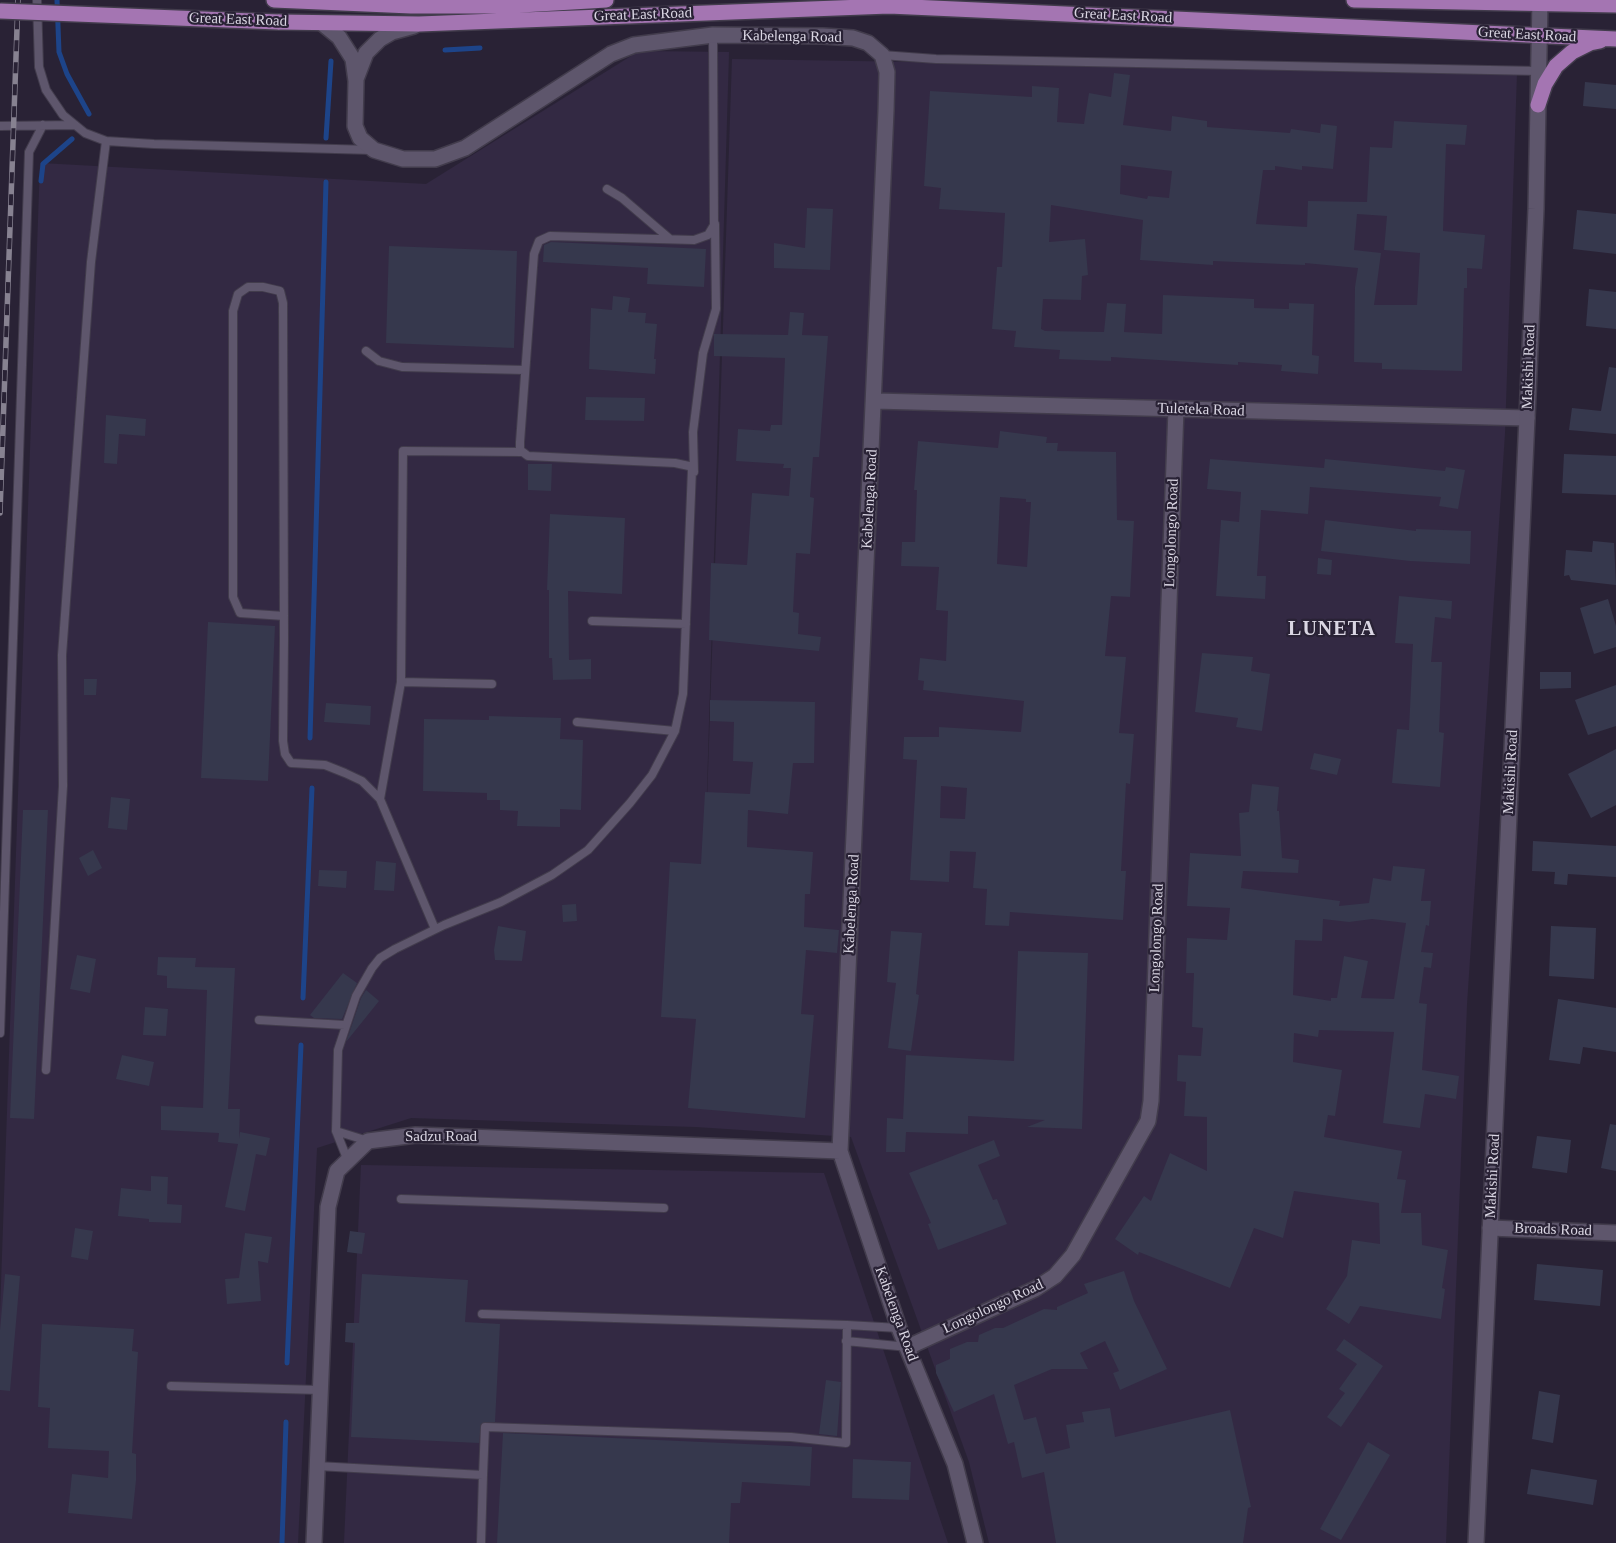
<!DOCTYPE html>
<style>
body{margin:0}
canvas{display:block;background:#292235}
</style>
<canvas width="1616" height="1543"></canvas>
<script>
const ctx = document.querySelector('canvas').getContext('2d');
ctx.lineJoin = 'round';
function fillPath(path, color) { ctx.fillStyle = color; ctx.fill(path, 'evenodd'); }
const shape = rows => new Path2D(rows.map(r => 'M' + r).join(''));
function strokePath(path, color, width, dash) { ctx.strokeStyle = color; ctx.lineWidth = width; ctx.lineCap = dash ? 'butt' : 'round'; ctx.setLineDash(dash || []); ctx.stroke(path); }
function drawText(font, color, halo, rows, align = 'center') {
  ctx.font = font + ' "Times New Roman",serif'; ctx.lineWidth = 4.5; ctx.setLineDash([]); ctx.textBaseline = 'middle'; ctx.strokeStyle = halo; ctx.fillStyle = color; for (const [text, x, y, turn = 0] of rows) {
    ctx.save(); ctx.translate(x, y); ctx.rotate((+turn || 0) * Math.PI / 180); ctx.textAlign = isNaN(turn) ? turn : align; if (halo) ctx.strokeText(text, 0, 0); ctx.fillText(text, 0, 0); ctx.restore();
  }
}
fillPath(shape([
 [639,51,729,52,703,922,732,59,1517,72,1505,433,1467,1004,1446,1543,989,1543,969,1462,851,1137,696,1127,411,1118,317,1148,298,1543,0,1543,0,1313,40,163,426,184],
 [361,1165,824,1173,948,1543,344,1543]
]), '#332943');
strokePath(shape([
 [57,0,59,52,67,74,89,114],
 [445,50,480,48],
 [326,138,331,61],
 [41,181,43,164,72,139],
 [310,738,326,182],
 [303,998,312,788],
 [287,1363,301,1045],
 [282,1543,286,1422]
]), '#1d4489', 5);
fillPath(shape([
 [1114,73,1130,75,1123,125,1171,131,1172,116,1207,121,1207,127,1290,133,1291,129,1320,133,1321,124,1337,126,1333,169,1302,166,1302,170,1275,166,1275,170,1263,170,1256,224,1307,227,1308,201,1367,202,1370,147,1392,148,1394,121,1467,125,1465,145,1446,144,1444,200,1443,231,1485,235,1482,269,1467,268,1467,288,1464,288,1462,371,1382,369,1382,363,1354,362,1355,287,1358,268,1305,263,1305,265,1213,261,1213,265,1140,260,1143,220,1051,205,1049,242,1085,239,1088,275,1082,276,1081,300,1043,299,1041,329,1045,331,1104,332,1107,303,1126,304,1124,332,1162,334,1163,295,1254,299,1254,308,1289,309,1289,303,1314,304,1312,355,1319,356,1318,374,1281,371,1282,365,1238,362,1238,365,1111,357,1111,361,1059,359,1060,350,1014,347,1016,331,992,329,997,267,1002,267,1005,213,939,209,941,188,924,186,930,91,1032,97,1032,86,1059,88,1057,122,1084,124,1089,93,1111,97],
 [1121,165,1172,171,1169,198,1148,196,1147,199,1120,194],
 [1357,214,1387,216,1384,250,1420,253,1417,305,1374,305,1381,253,1354,250],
 [1585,82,1616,85,1616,109,1583,106],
 [807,208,833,209,830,270,774,268,774,243,805,248],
 [1577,210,1616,214,1616,254,1573,249],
 [551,242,706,249,704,287,647,284,648,268,543,262,544,245],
 [389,246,517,251,514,348,386,343],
 [1589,289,1616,292,1616,329,1586,326],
 [613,296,630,298,628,312,646,313,645,323,657,324,654,359,656,359,655,374,589,369,591,308,612,310],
 [790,312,804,313,802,335,828,336,819,457,813,457,810,497,814,498,810,554,796,553,793,612,799,613,798,634,821,637,819,651,709,640,711,563,747,565,752,493,789,496,791,468,783,468,784,464,736,461,738,429,770,431,771,425,782,425,785,358,714,356,714,334,788,335],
 [1609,367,1616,368,1616,434,1569,430,1572,408,1601,411],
 [586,397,645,398,644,421,585,420],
 [106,415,146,419,145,436,119,434,117,464,104,463],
 [1000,431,1047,437,1046,443,1058,443,1057,451,1116,452,1117,520,1134,521,1130,597,1111,596,1105,656,1126,657,1119,733,1134,734,1130,784,1126,783,1121,871,1126,871,1123,920,1010,912,1009,926,985,925,987,889,973,888,976,852,950,851,949,882,910,880,917,760,903,759,904,737,939,737,939,727,1021,732,1024,701,923,690,924,681,918,680,920,658,946,661,948,611,936,610,939,567,901,566,902,542,915,542,917,490,914,490,918,441,998,448],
 [1000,497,1026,499,1026,502,1031,502,1027,567,997,564],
 [941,786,967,788,965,819,940,818],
 [1564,454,1616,456,1616,495,1562,493],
 [1210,459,1324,468,1325,459,1445,471,1446,467,1465,470,1458,509,1439,506,1441,497,1310,487,1308,514,1261,510,1257,576,1266,576,1265,599,1216,596,1221,520,1239,522,1241,492,1207,489],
 [528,464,552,464,551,491,528,490],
 [550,514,625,518,622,594,568,591,569,660,591,659,591,679,553,680,552,658,549,658,549,590,547,590],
 [1325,520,1416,531,1416,529,1471,531,1470,564,1410,561,1321,551],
 [1593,541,1614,543,1616,585,1571,580,1569,575,1564,576,1566,550,1592,552],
 [1318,558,1332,560,1331,575,1317,574],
 [1399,596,1452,601,1451,619,1435,617,1431,662,1442,662,1439,732,1444,733,1440,787,1392,783,1397,729,1409,730,1413,644,1395,643],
 [1608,599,1616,626,1616,647,1594,654,1580,608],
 [208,622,275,626,268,781,201,778],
 [1202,653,1253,657,1251,671,1270,674,1262,731,1236,727,1238,718,1195,712],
 [1540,672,1571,672,1571,688,1540,689],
 [84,679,97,679,96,695,84,695],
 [1616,685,1616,726,1588,735,1575,700],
 [710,700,815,702,814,763,793,763,788,814,748,810,747,847,813,852,810,894,805,894,804,927,839,930,837,953,806,950,801,1014,814,1015,805,1118,688,1108,696,1019,661,1017,670,862,701,864,705,792,750,794,753,762,733,761,734,722,710,721],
 [326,703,371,706,370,725,324,722],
 [489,716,561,718,560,739,583,740,581,810,560,809,560,827,517,826,518,811,500,810,500,800,487,800,487,793,423,791,424,719,489,720],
 [1616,749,1616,805,1591,818,1568,774],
 [1314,753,1341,759,1337,775,1310,769],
 [1252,784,1279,787,1277,811,1279,811,1282,858,1299,860,1298,873,1243,871,1241,888,1340,901,1339,906,1369,903,1373,878,1391,881,1393,866,1425,869,1421,901,1431,901,1429,926,1426,925,1421,952,1433,953,1431,968,1424,967,1419,1003,1427,1004,1422,1070,1459,1076,1456,1099,1425,1094,1420,1128,1383,1123,1394,1032,1319,1030,1318,1037,1294,1033,1293,1062,1342,1070,1335,1116,1328,1115,1324,1137,1402,1151,1397,1179,1406,1180,1401,1213,1421,1213,1422,1245,1448,1250,1442,1288,1445,1289,1441,1319,1360,1306,1349,1324,1326,1309,1347,1276,1352,1240,1380,1244,1379,1203,1294,1191,1283,1238,1254,1228,1230,1288,1139,1252,1138,1255,1115,1239,1144,1196,1151,1201,1170,1153,1207,1171,1207,1117,1184,1116,1186,1082,1177,1081,1178,1055,1201,1056,1203,1028,1192,1027,1194,973,1186,973,1187,938,1227,940,1230,908,1187,906,1190,853,1241,856,1239,813,1249,812],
 [1323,919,1349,922,1372,919,1406,923,1394,999,1361,998,1368,961,1344,956,1337,998,1331,998,1331,1001,1293,995,1295,940,1322,941],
 [111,797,130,799,127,830,108,828],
 [23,810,48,810,34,1119,10,1118],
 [1533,841,1616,846,1616,877,1568,874,1567,885,1554,884,1555,872,1532,871],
 [93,850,102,868,88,876,79,858],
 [376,861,396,863,394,891,374,890],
 [319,870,347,871,346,888,318,886],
 [576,904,577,921,563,922,562,905],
 [498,926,526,931,522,961,495,960,494,950],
 [1551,926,1596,928,1594,979,1549,976],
 [891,931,922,933,916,994,919,995,911,1051,888,1048,896,983,887,982],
 [1018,951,1088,953,1082,1129,1027,1127,1045,1120,968,1116,968,1134,906,1132,905,1152,886,1152,887,1118,903,1119,906,1055,1014,1061],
 [77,955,96,959,90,993,70,989],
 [158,957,196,958,195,967,235,968,228,1109,240,1109,239,1139,240,1132,270,1138,266,1156,256,1154,245,1211,225,1207,238,1144,218,1142,219,1133,161,1130,161,1106,203,1108,207,990,167,988,167,976,157,975],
 [343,973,357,983,342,1019,314,1018,310,1015],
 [366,990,379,1001,346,1042,361,998],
 [1558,999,1616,1008,1616,1052,1583,1047,1580,1064,1549,1060],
 [145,1007,168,1009,166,1036,143,1035],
 [122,1055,154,1062,149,1086,116,1079],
 [1610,1124,1616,1125,1616,1171,1601,1168],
 [1537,1136,1571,1140,1567,1173,1532,1168],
 [994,1140,1000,1156,978,1165,993,1200,997,1199,1007,1224,938,1250,928,1224,931,1223,909,1173],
 [151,1176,168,1177,167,1204,182,1205,181,1223,149,1222,149,1219,118,1216,121,1188,151,1191],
 [75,1228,93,1231,88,1260,71,1257],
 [350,1231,365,1233,362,1254,347,1252],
 [245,1233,272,1237,268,1263,258,1261,261,1301,227,1304,225,1279,239,1278],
 [1537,1264,1603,1270,1600,1306,1534,1300],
 [1124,1271,1134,1301,1167,1369,1120,1390,1113,1373,1119,1371,1105,1341,1080,1353,1088,1369,1052,1369,1014,1385,1024,1420,1036,1417,1046,1454,1070,1448,1066,1425,1084,1422,1082,1412,1110,1408,1115,1437,1230,1410,1251,1507,1248,1508,1243,1543,1056,1543,1044,1472,1022,1478,1014,1442,1008,1444,994,1394,954,1412,936,1373,936,1365,950,1359,950,1349,967,1342,978,1342,979,1335,995,1328,1003,1328,1044,1309,1057,1310,1057,1307,1088,1293,1084,1284],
 [5,1274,20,1276,10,1391,0,1390,0,1330],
 [362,1274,468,1280,465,1322,500,1324,495,1422,481,1424,479,1443,351,1437,355,1343,345,1342,346,1323,359,1323],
 [42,1324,134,1329,132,1351,138,1352,132,1453,136,1454,136,1480,132,1519,68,1513,72,1474,108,1478,109,1451,48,1448,50,1408,38,1407],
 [1344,1339,1383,1366,1341,1427,1327,1417,1345,1393,1339,1389,1357,1364,1336,1350],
 [826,1380,841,1382,837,1436,819,1434],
 [1539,1391,1560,1395,1553,1443,1532,1439],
 [503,1433,812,1447,810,1486,742,1482,740,1503,731,1503,729,1543,497,1543],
 [1368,1442,1390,1455,1341,1540,1320,1529],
 [853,1459,911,1462,909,1500,852,1498],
 [1531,1469,1597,1480,1593,1505,1527,1494]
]), '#36384d');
const lane = shape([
 [37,0,39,67,46,90,63,115,85,133,106,141,154,144,372,150],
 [882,55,936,59,1539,71],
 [0,126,75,125],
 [607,189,622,198,670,239],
 [366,351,379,361,402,367,525,370],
 [694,472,693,432,703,353,716,309,715,224],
 [284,616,240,613,233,597,233,311,238,294,248,287,263,287,280,291,283,303,284,639,283,741,285,754,291,763,325,765,345,773,362,781,380,799],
 [592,621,686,624],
 [401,682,403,451,522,452],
 [577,722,675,731],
 [435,929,380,799,401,682,492,684],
 [259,1020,345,1025],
 [0,1033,29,152,43,125],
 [46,1070,63,786,62,655,91,262,106,141],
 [336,1131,368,1141],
 [348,1161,336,1131,338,1050,356,996,372,968,380,958,395,949,444,925,501,902,552,875,588,850,630,803,652,775,675,731,683,694,692,469,689,466,675,463,528,456,520,450,520,442,534,254,539,241,550,236,694,240,708,235,714,225,713,35],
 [401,1199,664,1208],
 [482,1314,847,1325,846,1443,791,1437,485,1427,483,1475],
 [847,1325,899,1328],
 [846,1341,908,1347],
 [171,1386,320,1390],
 [317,1466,483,1475,481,1543]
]);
const street = shape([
 [323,24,339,37,353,59,356,81,355,126,360,138,374,150,403,159,435,159,465,148,611,54,634,45,713,35,823,36,853,38,868,43,882,55,887,72,886,111,840,1151,899,1328,955,1464,975,1543],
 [356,79,366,53,380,39,392,32,414,26],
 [875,401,1527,418],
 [1490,1228,1616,1233],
 [908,1347,1035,1289,1055,1276,1073,1255,1148,1121,1151,1101,1176,409],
 [314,1543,328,1207,337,1171,368,1141,416,1135,840,1151]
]);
const secondary = shape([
 [1476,1543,1527,418,1536,209,1540,0]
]);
const primary = shape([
 [274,0,411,6,504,6,606,0],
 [1354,0,1616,5],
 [278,22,419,24,889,6,1616,39],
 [1538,105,1545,84,1556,66,1572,52,1590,43,1600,41]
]);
strokePath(lane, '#423c4c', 10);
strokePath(street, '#423c4c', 18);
strokePath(secondary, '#423c4c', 18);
strokePath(primary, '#423c4c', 18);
strokePath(lane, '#5e566c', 8);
strokePath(street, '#5e566c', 15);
strokePath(secondary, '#5e566c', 15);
strokePath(primary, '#a475b2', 15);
const rail = shape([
 [0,513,18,0]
]);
strokePath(rail, '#878291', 5.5);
strokePath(rail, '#292235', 4, [11]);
const primaryBridge = shape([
 [0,11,278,22]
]);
strokePath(primaryBridge, '#423c4c', 18, []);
strokePath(primaryBridge, '#a475b2', 15);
drawText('15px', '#dad6e3', '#292235', [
 ["Great East Road",643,15,-2],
 ["Great East Road",1123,16,3],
 ["Great East Road",238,20,2],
 ["Great East Road",1527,35,3],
 ["Kabelenga Road",792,37,1],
 ["Makishi Road",1529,367,-88],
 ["Tuleteka Road",1201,410,2],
 ["Kabelenga Road",870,499,-87],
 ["Longolongo Road",1172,533,-88],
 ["Makishi Road",1511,772,-87],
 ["Kabelenga Road",852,904,-87],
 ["Longolongo Road",1157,938,-88],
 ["Sadzu Road",441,1137],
 ["Makishi Road",1493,1176,-87],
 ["Broads Road",1553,1230,2],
 ["Longolongo Road",993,1307,-25],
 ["Kabelenga Road",896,1314,70]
]);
ctx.letterSpacing = '1px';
drawText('bold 20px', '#dad6e3', '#292235', [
 ["LUNETA",1332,630]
]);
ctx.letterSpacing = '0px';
</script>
